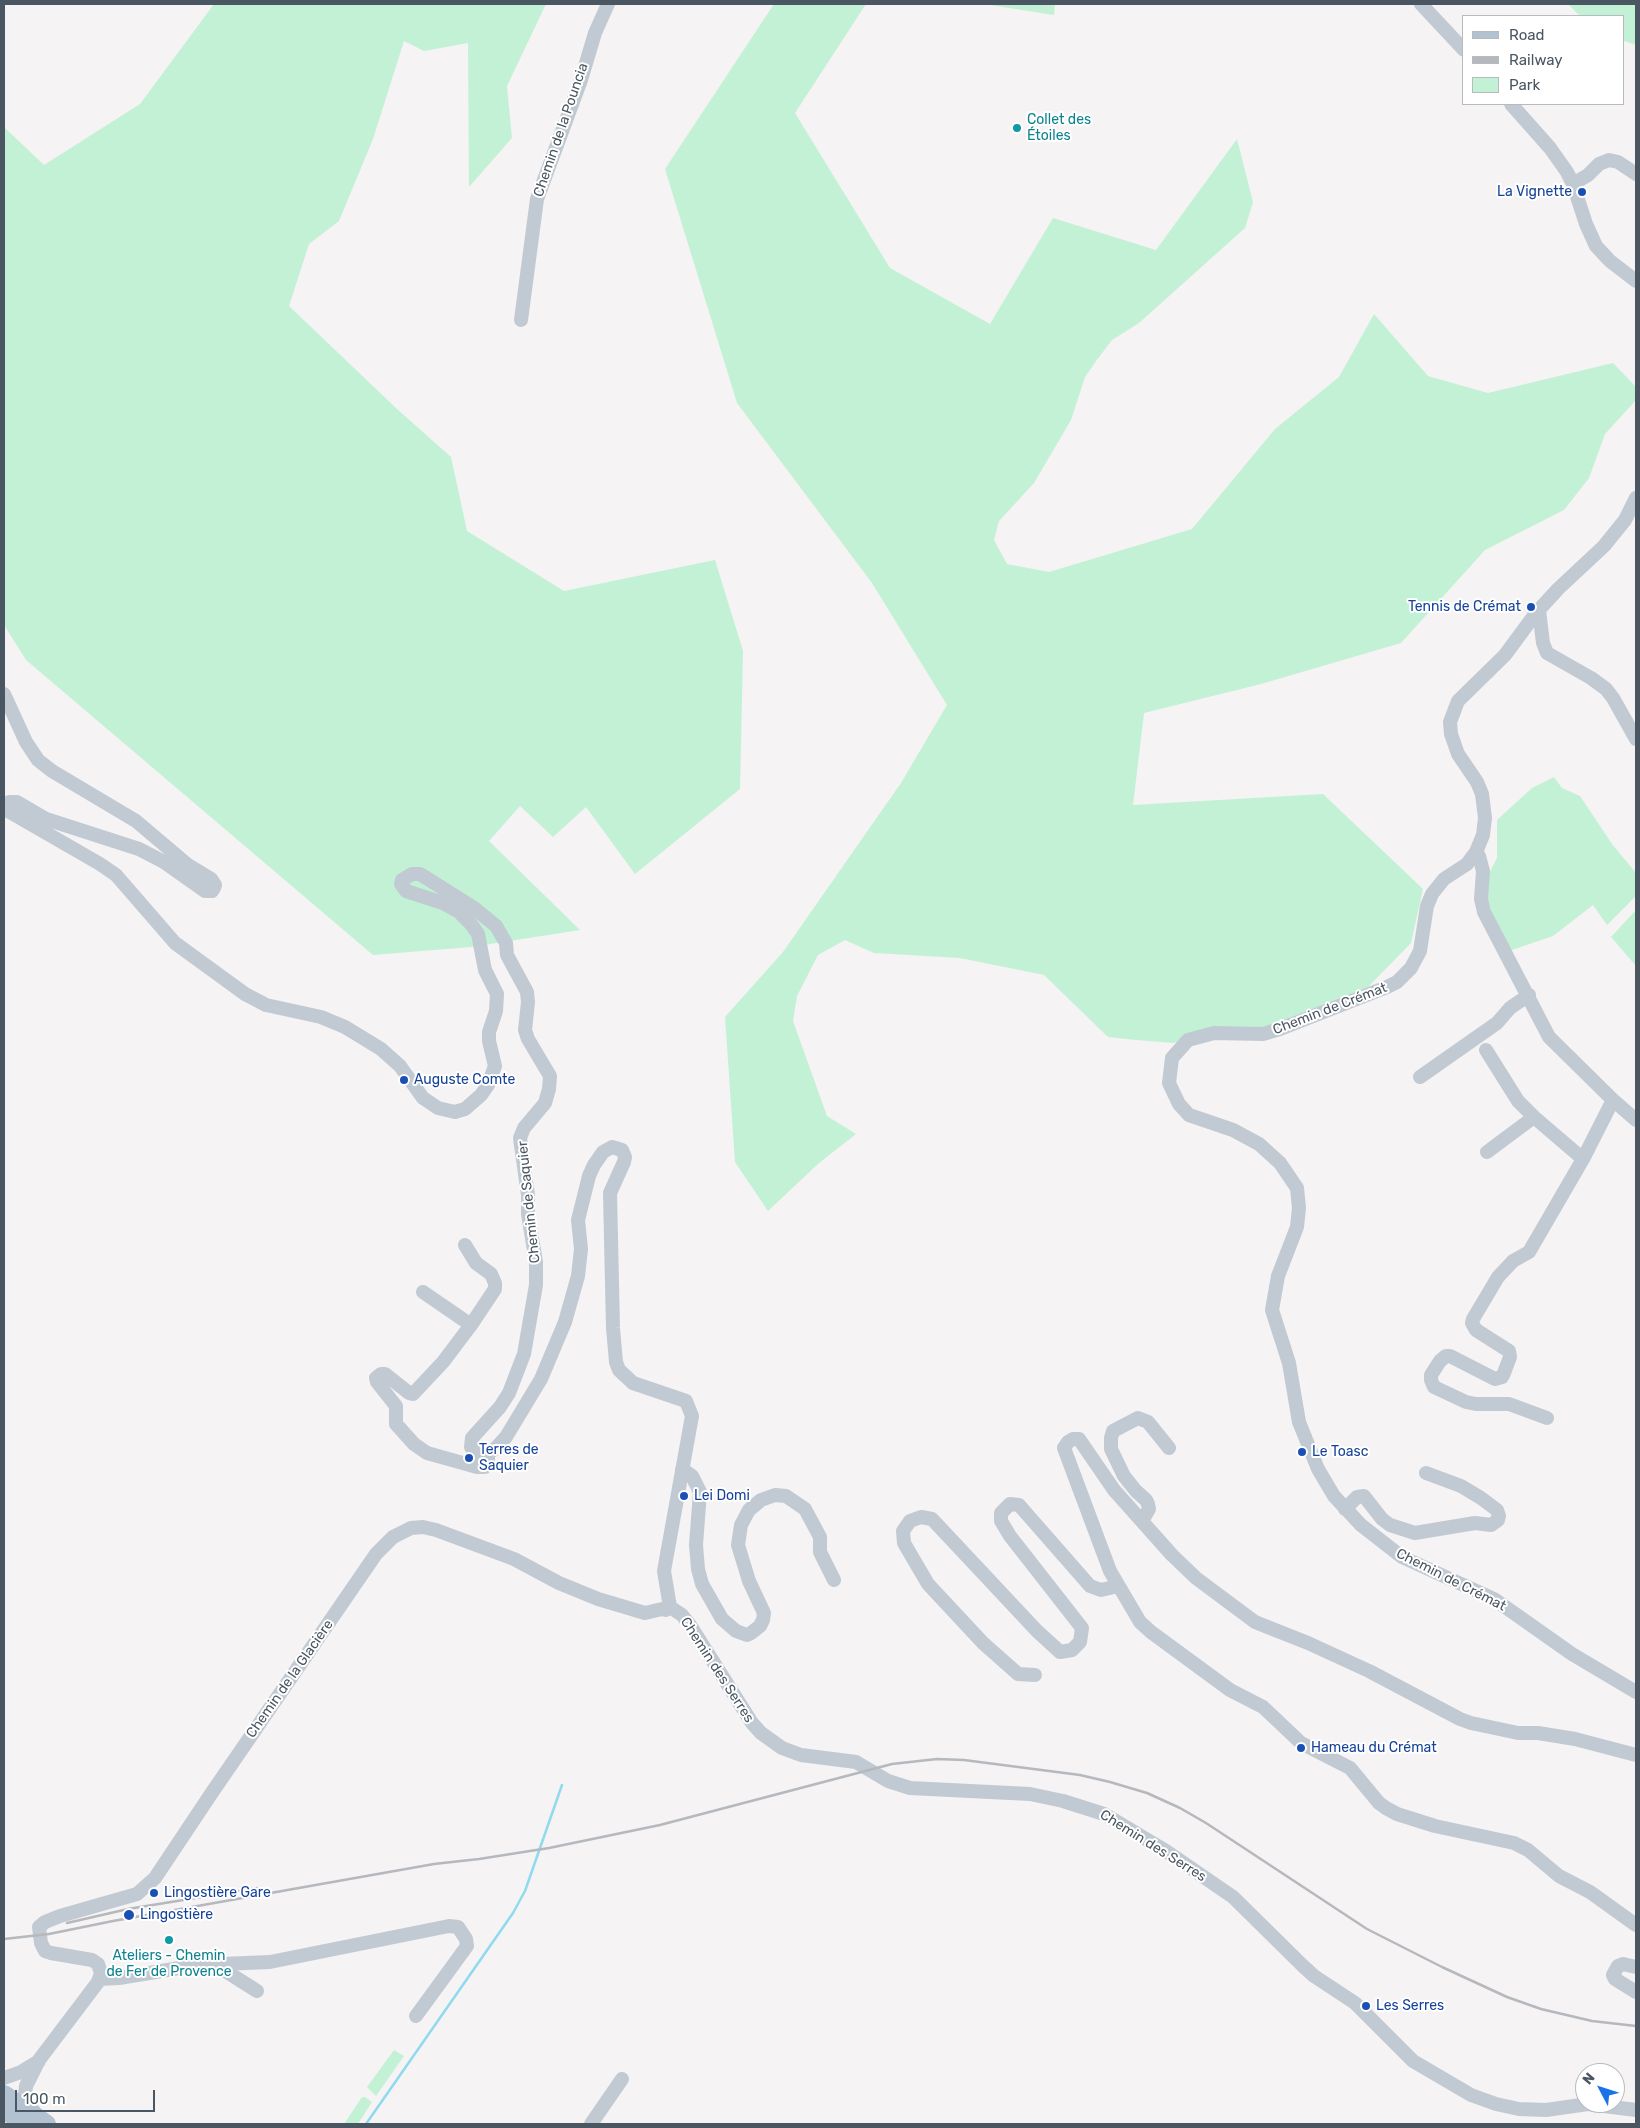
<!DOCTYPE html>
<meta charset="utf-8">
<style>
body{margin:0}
#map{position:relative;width:1640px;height:2128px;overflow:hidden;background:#f5f3f3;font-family:Rubik,sans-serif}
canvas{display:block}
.frame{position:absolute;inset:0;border:5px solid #4a5661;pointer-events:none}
.legend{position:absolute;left:1462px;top:15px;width:162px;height:90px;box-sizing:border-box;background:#fff;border:1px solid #b7bbc0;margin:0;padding:6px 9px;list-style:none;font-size:15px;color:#4a5661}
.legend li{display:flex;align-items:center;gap:10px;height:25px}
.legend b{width:25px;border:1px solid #b7bbc0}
.north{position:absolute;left:1575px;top:2063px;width:50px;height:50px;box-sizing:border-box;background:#fff;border:1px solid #b7bbc0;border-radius:50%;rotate:310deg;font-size:14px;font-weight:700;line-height:20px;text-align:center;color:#4a5661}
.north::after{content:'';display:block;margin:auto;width:18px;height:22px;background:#1a73e8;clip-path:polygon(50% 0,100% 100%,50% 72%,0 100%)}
.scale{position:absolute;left:15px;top:2090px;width:140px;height:22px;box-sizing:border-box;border:2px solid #4a5661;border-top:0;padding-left:6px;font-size:15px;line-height:18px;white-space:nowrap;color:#4a5661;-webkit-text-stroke:4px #fff;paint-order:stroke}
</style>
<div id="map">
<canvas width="1640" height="2128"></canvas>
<div class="frame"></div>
<ul class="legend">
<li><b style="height:6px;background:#b3c2d1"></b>Road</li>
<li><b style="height:6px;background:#b5b8bd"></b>Railway</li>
<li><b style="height:14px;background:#c3f1d5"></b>Park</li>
</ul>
<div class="north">N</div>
<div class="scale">100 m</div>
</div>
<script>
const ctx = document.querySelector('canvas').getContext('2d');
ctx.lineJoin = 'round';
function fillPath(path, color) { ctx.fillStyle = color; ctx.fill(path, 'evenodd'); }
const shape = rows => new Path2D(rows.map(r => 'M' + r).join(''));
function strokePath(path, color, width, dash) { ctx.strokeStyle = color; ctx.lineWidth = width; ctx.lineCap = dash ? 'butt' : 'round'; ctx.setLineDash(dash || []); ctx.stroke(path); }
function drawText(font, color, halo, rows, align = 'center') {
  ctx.font = font + ' Rubik,sans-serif'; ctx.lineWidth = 4; ctx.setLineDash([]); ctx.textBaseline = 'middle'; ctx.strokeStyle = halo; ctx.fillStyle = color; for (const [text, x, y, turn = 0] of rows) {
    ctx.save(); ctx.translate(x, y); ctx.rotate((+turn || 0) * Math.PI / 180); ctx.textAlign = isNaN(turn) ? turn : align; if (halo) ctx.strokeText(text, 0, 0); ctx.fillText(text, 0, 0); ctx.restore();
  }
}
fillPath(shape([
 [214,4,546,4,507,86,512,138,469,187,468,43,424,51,404,41,373,139,339,221,309,244,289,306,397,409,451,457,467,531,564,591,715,560,743,651,740,789,635,874,586,807,553,837,520,806,489,841,580,930,471,947,373,955,26,660,4,625,4,127,44,165,140,104],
 [774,4,866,4,795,113,890,268,990,324,1053,218,1156,250,1237,139,1253,202,1245,228,1139,323,1112,340,1096,361,1085,377,1071,420,1034,483,999,521,994,540,1007,564,1049,572,1192,529,1275,429,1339,377,1374,314,1428,376,1488,393,1613,363,1636,387,1636,400,1605,434,1589,478,1564,510,1485,550,1401,643,1261,684,1144,713,1133,805,1323,794,1423,889,1411,943,1368,987,1264,1028,1210,1027,1174,1043,1136,1040,1108,1037,1044,975,960,958,874,953,845,940,818,955,797,996,793,1021,827,1116,856,1134,819,1163,768,1211,735,1162,725,1017,783,952,901,783,947,705,872,583,737,403,665,169],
 [983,4,1055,4,1054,15],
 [1568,4,1636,4,1636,45,1624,41,1624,16,1580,16],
 [1554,777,1562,788,1580,796,1612,844,1636,873,1636,896,1607,925,1593,905,1553,936,1509,951,1495,925,1487,898,1486,879,1497,858,1497,820,1532,788],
 [1636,910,1636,966,1611,937],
 [394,2050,404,2056,376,2096,367,2087],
 [362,2097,365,2097,372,2102,358,2124,344,2124]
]), '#c3f1d5');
strokePath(shape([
 [366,2124,513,1913,525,1891,562,1785]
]), '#90daee', 2.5);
strokePath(shape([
 [1421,4,1464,50],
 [1511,104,1550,148,1567,172,1573,184,1586,224,1596,246,1610,261,1636,281],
 [1573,184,1588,175,1599,164,1609,160,1618,162,1636,174],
 [521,320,537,199,581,80,595,33,608,4],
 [1636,498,1625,520,1604,546,1558,589,1536,613,1505,655,1458,701,1450,722,1451,734,1458,754,1477,782,1482,794,1485,818,1483,835,1476,852,1467,864,1444,879,1432,894,1427,906,1420,951,1411,968,1397,982,1387,987,1280,1029,1263,1034,1214,1033,1188,1040,1172,1058,1169,1083,1179,1104,1189,1115,1233,1130,1259,1144,1280,1163,1297,1188,1299,1208,1297,1227,1278,1276,1272,1310,1289,1363,1299,1422,1318,1469,1334,1496,1361,1525,1402,1557,1494,1599,1572,1654,1636,1692],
 [1539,610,1543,643,1547,653,1591,678,1606,689,1613,698,1636,739],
 [4,694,26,742,38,760,52,771,136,821,188,865,211,879,215,885,214,888,212,891,205,891,164,862,139,849,46,819,17,802,9,802,6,806,8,811,100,864,116,875,175,943,245,994,266,1005,321,1017,345,1027,381,1049,400,1066,423,1098,438,1108,455,1112,465,1109,481,1095,488,1085,495,1066,489,1041,489,1032,496,1011,497,994,485,970,478,934,471,924,459,912,443,903,406,891,401,884,402,880,412,874,420,874,474,908,496,926,506,943,507,955,527,992,528,1002,525,1030,528,1039,550,1076,549,1089,545,1103,524,1128,520,1138,528,1195,528,1214,536,1262,536,1285,524,1354,509,1393,500,1407,472,1438,471,1447,475,1453,483,1456,495,1449,506,1437,541,1379,565,1322,578,1276,581,1249,578,1220,589,1176,594,1165,603,1152,612,1147,622,1150,625,1157,624,1162,610,1193,613,1328,616,1362,619,1370,633,1383,686,1401,692,1416,664,1571,670,1607],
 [1476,852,1479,856,1483,871,1481,899,1484,912,1549,1037,1613,1100,1636,1120],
 [1486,1050,1518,1101,1534,1117,1583,1159],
 [1420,1077,1497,1023,1510,1008,1529,995],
 [1487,1152,1534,1117],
 [465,1245,476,1263,491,1274,495,1283,495,1289,471,1325,443,1362,413,1394,409,1393,385,1374,381,1374,376,1378,377,1382,396,1406,396,1424,414,1444,427,1453,477,1467,485,1467,488,1464,488,1454],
 [423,1292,471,1325],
 [1547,1418,1509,1404,1476,1404,1466,1402,1434,1387,1431,1380,1431,1375,1440,1361,1446,1356,1450,1356,1495,1379,1502,1377,1504,1373,1510,1357,1509,1351,1476,1330,1472,1323,1473,1319,1498,1277,1513,1261,1529,1252,1583,1159,1613,1100],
 [682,1469,692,1476,700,1492,696,1545,698,1569,702,1584,722,1619,736,1631,747,1635,751,1633,760,1626,763,1620,764,1613,749,1581,738,1545,741,1525,749,1510,761,1500,775,1495,786,1496,805,1509,820,1537,820,1552,834,1580],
 [1345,1509,1357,1497,1364,1496,1382,1519,1390,1525,1415,1533,1475,1523,1491,1525,1498,1520,1499,1516,1497,1510,1481,1498,1461,1486,1426,1473],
 [1142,1521,1149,1509,1148,1504,1146,1500,1136,1491,1124,1476,1111,1449,1111,1438,1113,1431,1138,1418,1148,1422,1169,1448],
 [670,1607,682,1615,690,1625,752,1723,761,1733,782,1748,801,1755,856,1762,888,1781,910,1788,1030,1794,1063,1801,1104,1814,1166,1851,1233,1897,1303,1966,1314,1976,1355,2003,1413,2061,1471,2095,1496,2104,1519,2109,1546,2110,1588,2104,1636,2110],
 [1035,1675,1018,1674,983,1643,928,1584,904,1543,903,1531,910,1521,921,1517,932,1519,1037,1631,1060,1652,1072,1650,1080,1642,1082,1628,1010,1536,1001,1521,1001,1513,1010,1504,1019,1505,1090,1586,1101,1590,1118,1586],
 [1636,1755,1575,1739,1538,1733,1518,1733,1471,1723,1460,1719,1369,1671,1308,1643,1255,1622,1196,1578,1172,1555,1114,1490,1079,1439,1073,1439,1068,1442,1064,1448,1110,1571,1140,1622,1151,1632,1230,1690,1263,1707,1301,1743,1350,1768,1379,1803,1386,1808,1397,1814,1435,1826,1514,1843,1528,1850,1559,1876,1590,1892,1636,1925],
 [216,1965,257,1991],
 [1636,1967,1623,1964,1618,1966,1613,1975,1615,1979,1636,1992],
 [99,1979,119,1978,198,1965,270,1962,449,1926,458,1927,466,1939,467,1946,416,2016],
 [4,2078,21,2072,39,2061],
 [36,2114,29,2105,25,2096,26,2086,39,2060,98,1982,101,1973,98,1964,92,1960,51,1953,45,1951,41,1943,39,1927,45,1922,60,1916,137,1894,155,1878,211,1794,376,1554,393,1537,411,1528,423,1527,436,1530,514,1559,559,1583,598,1599,645,1613,662,1609,666,1610,670,1607],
 [591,2124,622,2079]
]), '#c1cad2', 14);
strokePath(shape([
 [4,2094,47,2124],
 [4,2110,24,2124]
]), '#b3c2d1', 18);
strokePath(shape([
 [67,1923,128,1909,257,1888],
 [4,1939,49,1934,113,1921,434,1864,479,1859,549,1848,660,1825,892,1764,937,1759,964,1760,1080,1775,1110,1782,1147,1793,1180,1808,1206,1823,1367,1929,1442,1967,1507,1997,1541,2009,1592,2021,1636,2026]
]), '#b5b8bd', 2.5);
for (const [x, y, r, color] of [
 [1017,128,5,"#0f9aa8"],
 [1582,192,5,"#1a4fb4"],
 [1531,607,5,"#1a4fb4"],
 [404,1080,5,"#1a4fb4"],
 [1302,1452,5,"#1a4fb4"],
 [469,1458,5,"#1a4fb4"],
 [684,1496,5,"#1a4fb4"],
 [1301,1748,5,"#1a4fb4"],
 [154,1893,5,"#1a4fb4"],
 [129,1915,6,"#1a4fb4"],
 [169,1940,5,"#0f9aa8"],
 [1366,2006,5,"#1a4fb4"]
]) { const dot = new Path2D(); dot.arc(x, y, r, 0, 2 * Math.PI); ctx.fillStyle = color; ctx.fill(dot); strokePath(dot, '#fff', 2); }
drawText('14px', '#0d838f', '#fff', [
 ["Collet des",1027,120],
 ["Étoiles",1027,136],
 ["Ateliers - Chemin",169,1956,"center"],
 ["de Fer de Provence",169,1972,"center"]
], 'left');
drawText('14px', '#4a5661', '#fff', [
 ["Chemin de la Pouncia",561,130,-71],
 ["Chemin de Crémat",1330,1009,-21],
 ["Chemin de Saquier",529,1202,-96],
 ["Chemin de Crémat",1451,1580,27],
 ["Chemin des Serres",717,1670,57],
 ["Chemin de la Glacière",290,1679,-55],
 ["Chemin des Serres",1153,1846,32]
]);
drawText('14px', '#164399', '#fff', [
 ["La Vignette",1572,192,"right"],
 ["Tennis de Crémat",1521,607,"right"],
 ["Auguste Comte",414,1080],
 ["Terres de",479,1450],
 ["Saquier",479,1466],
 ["Le Toasc",1312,1452],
 ["Lei Domi",694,1496],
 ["Hameau du Crémat",1311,1748],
 ["Lingostière Gare",164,1893],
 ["Lingostière",140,1915],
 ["Les Serres",1376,2006]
], 'left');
</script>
